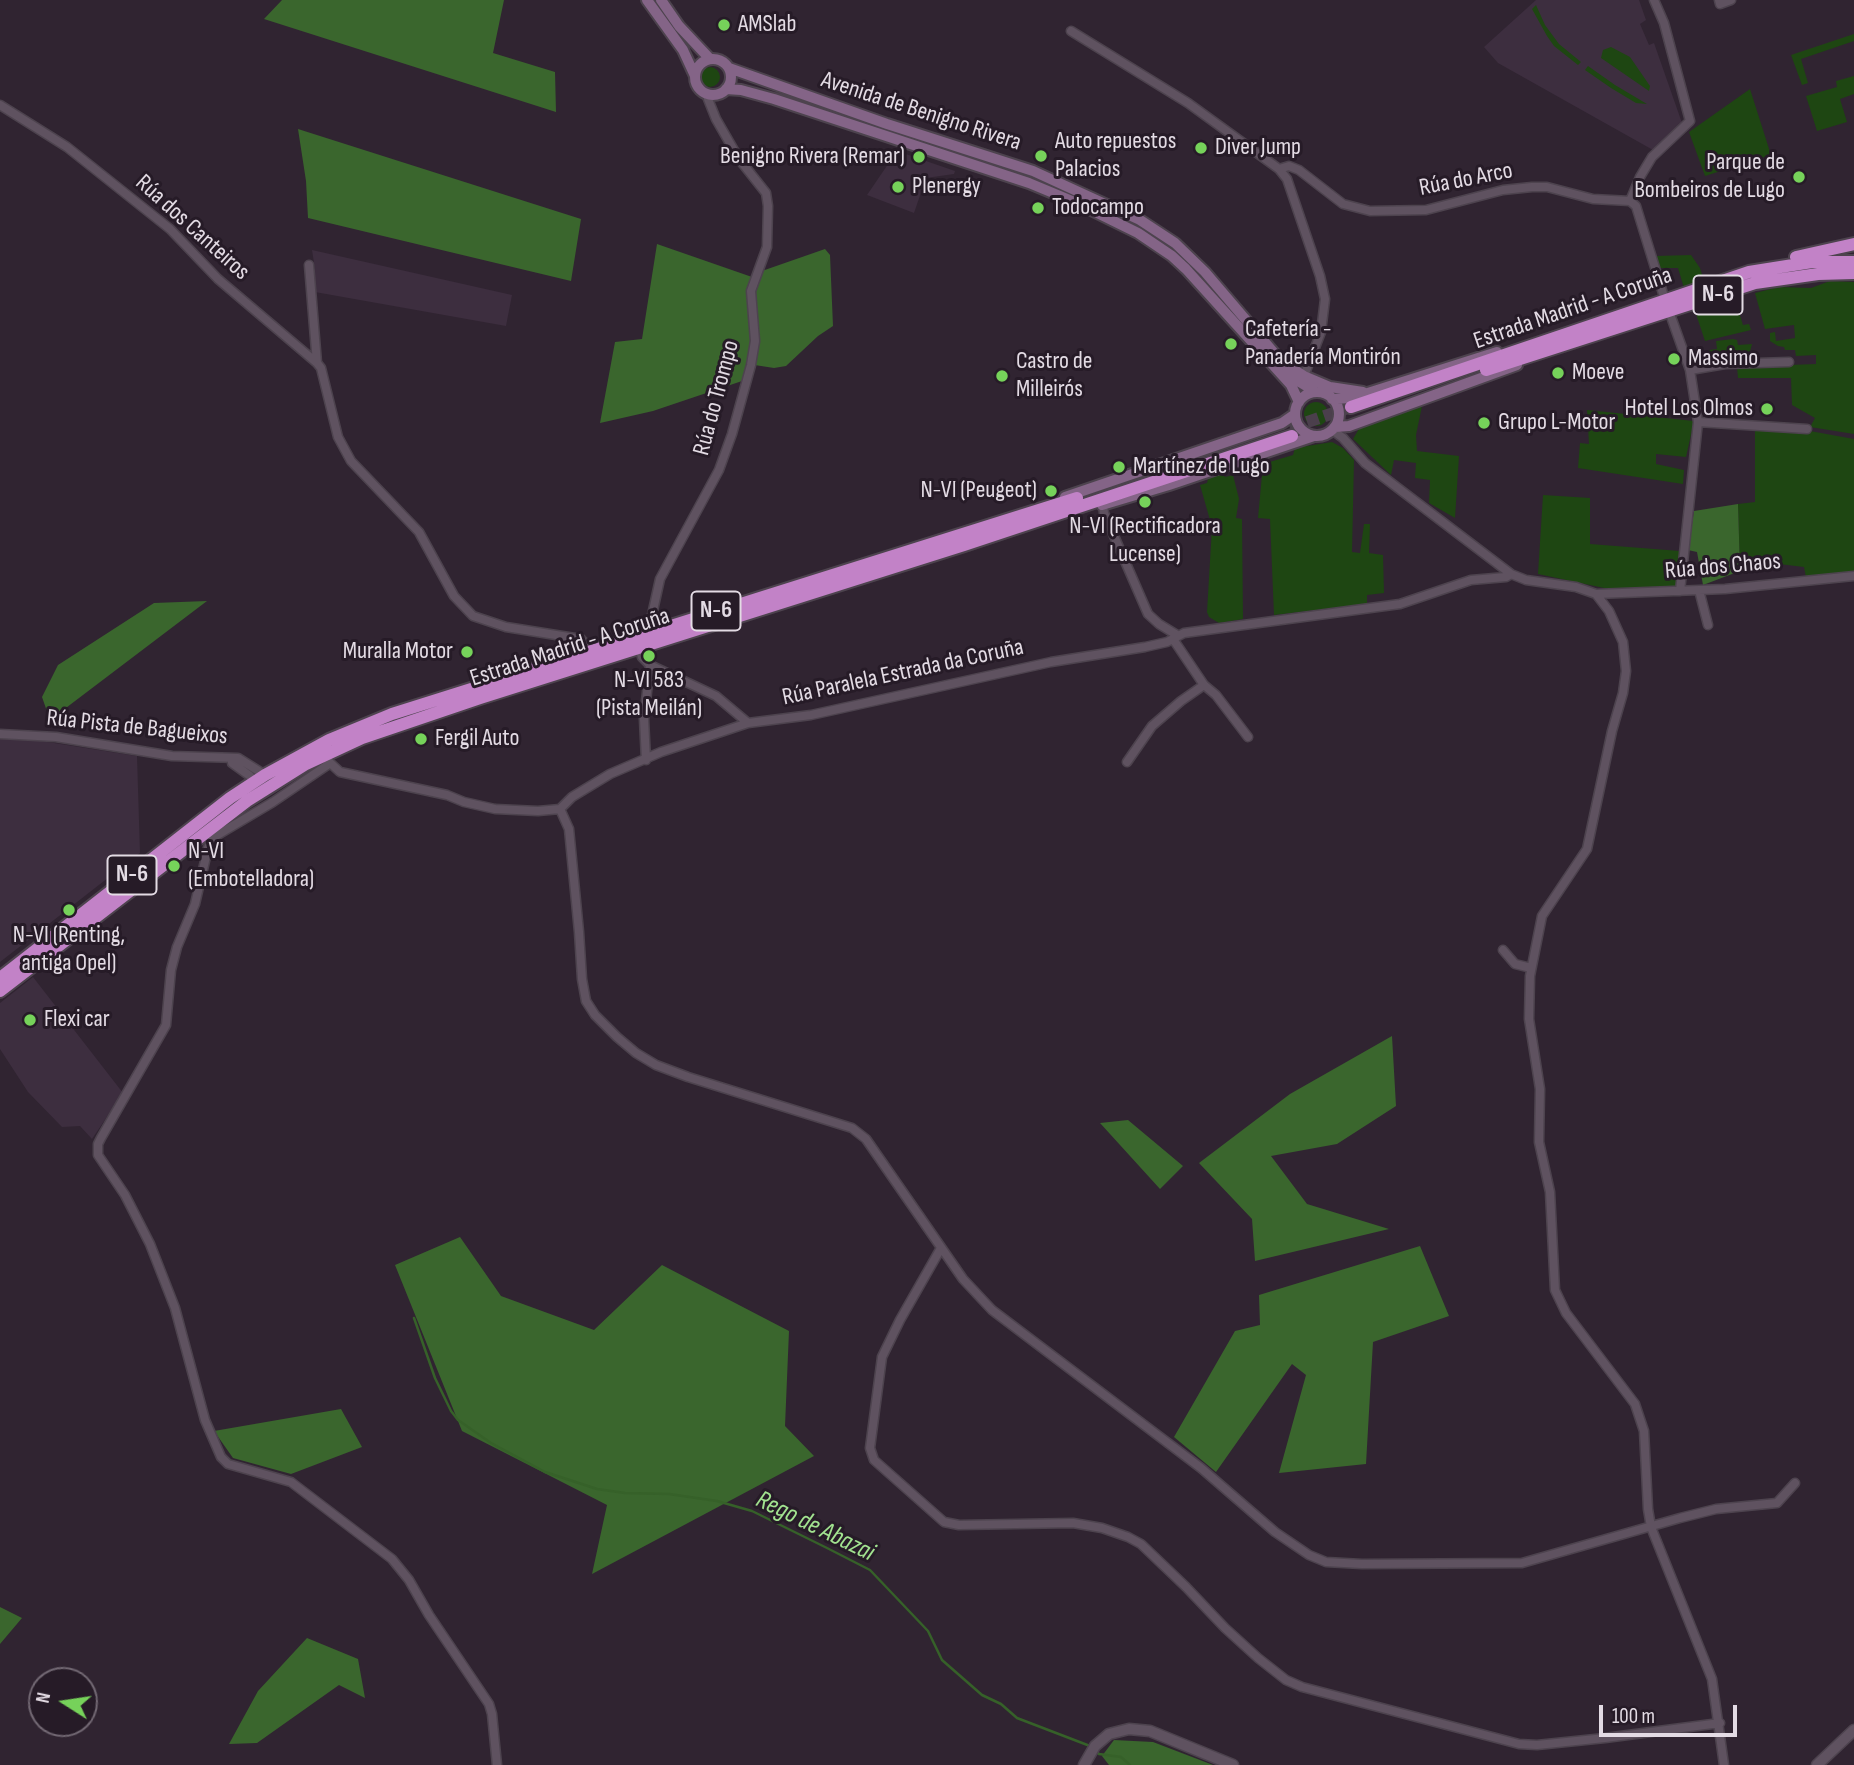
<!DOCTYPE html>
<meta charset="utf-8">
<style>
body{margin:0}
#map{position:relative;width:1854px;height:1765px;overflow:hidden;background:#302431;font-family:"Sofia Sans Condensed",sans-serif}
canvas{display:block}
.north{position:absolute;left:28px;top:1667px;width:70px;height:70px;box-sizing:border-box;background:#261b27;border:2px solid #726873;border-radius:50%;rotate:282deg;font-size:19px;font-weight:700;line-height:28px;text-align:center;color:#e3dbe4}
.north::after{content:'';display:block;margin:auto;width:24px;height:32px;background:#76d25a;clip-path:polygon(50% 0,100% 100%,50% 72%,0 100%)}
.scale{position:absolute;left:1599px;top:1705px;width:138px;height:32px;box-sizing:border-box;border:4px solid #e3dbe4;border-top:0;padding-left:9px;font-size:21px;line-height:24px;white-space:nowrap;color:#e3dbe4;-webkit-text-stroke:5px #261b27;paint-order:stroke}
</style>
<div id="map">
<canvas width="1854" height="1765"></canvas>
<div class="north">N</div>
<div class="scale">100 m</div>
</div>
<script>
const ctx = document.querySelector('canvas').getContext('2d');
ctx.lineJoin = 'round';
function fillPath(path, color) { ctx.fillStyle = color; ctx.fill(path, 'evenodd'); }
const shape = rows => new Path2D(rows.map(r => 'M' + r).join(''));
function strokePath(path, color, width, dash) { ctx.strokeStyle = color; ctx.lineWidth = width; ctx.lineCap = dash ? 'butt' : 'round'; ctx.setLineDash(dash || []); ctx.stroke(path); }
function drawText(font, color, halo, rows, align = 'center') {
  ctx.font = font + ' "Sofia Sans Condensed",sans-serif'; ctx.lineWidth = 6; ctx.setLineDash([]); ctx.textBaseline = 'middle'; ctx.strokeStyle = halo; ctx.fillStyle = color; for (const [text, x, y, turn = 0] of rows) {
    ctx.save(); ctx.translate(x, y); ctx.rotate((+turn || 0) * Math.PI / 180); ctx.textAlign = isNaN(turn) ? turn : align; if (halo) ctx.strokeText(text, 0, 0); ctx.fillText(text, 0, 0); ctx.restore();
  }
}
fillPath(shape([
 [1536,0,1639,0,1646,20,1640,24,1649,45,1654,43,1682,123,1653,150,1498,63,1484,47],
 [897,151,955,171,954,174,926,178,914,213,867,195],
 [312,250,512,295,506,326,315,292,315,269],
 [0,738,35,740,137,756,140,853,0,962],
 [33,977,123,1093,92,1139,80,1126,62,1127,28,1092,0,1049,0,1003]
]), '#3d2e3f');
fillPath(shape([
 [1536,5,1545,25,1559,44,1581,62,1578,65,1554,46,1547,36,1532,9],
 [1854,34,1854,41,1801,59,1808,83,1802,85,1791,55],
 [1611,47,1630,57,1650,86,1649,91,1601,58,1603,50],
 [1588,66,1615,85,1647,104,1636,103,1611,88,1585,70],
 '700 77a10 10 0 1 1 20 0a10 10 0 1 1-20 0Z',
 [1854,76,1854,94,1840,99,1847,122,1817,131,1806,96,1837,87,1836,81],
 [1750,89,1771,155,1705,176,1689,132],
 [1691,255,1700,268,1704,281,1684,288,1678,268,1660,268,1656,256],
 [1830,281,1854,282,1854,434,1810,427,1815,418,1792,405,1791,378,1738,378,1737,367,1816,364,1816,355,1796,356,1795,350,1785,350,1784,347,1778,346,1770,341,1770,333,1775,332,1776,341,1795,338,1794,325,1765,329,1755,293,1779,287,1811,288],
 [1736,303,1743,325,1749,324,1751,330,1705,341,1696,314],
 [1733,339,1737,340,1738,345,1752,344,1748,359,1710,363,1709,350,1717,349,1716,341],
 '1304 414a12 12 0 1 1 24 0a12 12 0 1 1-24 0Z',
 [1422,406,1416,435,1417,451,1459,456,1455,518,1429,503,1430,480,1415,478,1416,463,1394,460,1391,475,1353,439,1360,427],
 [1587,410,1694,421,1686,457,1656,454,1656,464,1684,470,1683,484,1578,468,1580,443,1589,444],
 [1755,430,1810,431,1854,439,1854,573,1806,577,1804,567,1779,564,1740,571,1738,504,1755,502],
 [1332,442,1343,448,1354,460,1352,552,1360,553,1364,524,1370,524,1369,553,1383,555,1384,593,1367,595,1367,604,1274,615,1270,519,1258,518,1263,464,1293,455,1295,448],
 [1223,474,1225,477,1233,475,1239,499,1236,518,1242,519,1243,619,1219,623,1209,617,1207,612,1212,527,1200,485,1207,483,1208,479],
 [1543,495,1590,498,1590,544,1680,551,1678,588,1674,592,1604,588,1538,574]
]), '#1e4612');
fillPath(shape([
 [282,0,504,0,493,53,555,72,556,112,264,19],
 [298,129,581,219,571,281,308,218,306,181],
 [657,244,752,277,759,272,825,249,830,255,833,326,818,336,786,366,774,368,748,364,745,380,653,411,600,423,615,342,642,339],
 [1738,504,1740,571,1703,585,1697,552,1688,550,1694,511],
 [207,601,50,720,42,697,58,665,154,603],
 [1392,1036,1396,1106,1337,1144,1271,1156,1307,1204,1389,1229,1255,1261,1252,1219,1199,1163,1290,1094],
 [1128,1120,1183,1166,1160,1189,1100,1123],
 [460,1237,501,1296,594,1330,662,1265,789,1331,785,1426,814,1456,592,1574,607,1505,462,1431,395,1265],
 [1420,1246,1449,1316,1373,1342,1366,1464,1279,1473,1306,1375,1292,1364,1216,1472,1174,1437,1235,1331,1260,1325,1259,1295],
 [341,1409,362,1447,291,1474,233,1458,214,1431],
 [0,1607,22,1618,0,1644],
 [307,1638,358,1659,365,1698,339,1685,257,1743,229,1744,258,1691],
 [1114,1740,1153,1742,1213,1765,1109,1765,1102,1756]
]), '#3a662d');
strokePath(shape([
 [414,1318,435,1378,451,1411,458,1420,491,1443,545,1472,597,1489,625,1493,669,1494,717,1501,752,1511,827,1548,870,1570,928,1631,942,1660,982,1695,1001,1704,1017,1718,1090,1746],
 [1095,1750,1099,1754,1121,1757,1130,1765]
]), '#366129', 2.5);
strokePath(shape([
 [1290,428,1351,407]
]), '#4b3f4c', 12, [12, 6]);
const minor = shape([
 [1719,0,1720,4,1731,0],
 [1071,31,1188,103,1279,169,1287,179,1320,276,1325,299,1321,332,1304,376],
 [0,105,67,147,170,229,218,279,317,363],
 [1279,169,1289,166,1299,170,1343,204,1370,211,1426,210,1503,190,1532,187,1547,187,1593,199,1630,201,1636,206,1665,300],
 [1630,201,1640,177,1652,157,1690,121,1664,23,1654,0],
 [309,265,317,363,321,368,338,437,351,461,419,532,454,596,473,616,506,627,581,639,591,650],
 [1669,311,1690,370,1698,422,1680,591],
 [1690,370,1725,364,1789,362],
 [1698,422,1807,429],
 [1332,430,1343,438,1365,463,1511,574,1526,580,1576,587,1596,594,1609,611,1623,642,1626,671,1623,693,1612,731,1587,849,1542,916,1530,976,1529,1019,1540,1089,1539,1142,1550,1192,1555,1290,1566,1313,1635,1404,1644,1431,1648,1509,1651,1527,1712,1679,1724,1765],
 [1103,505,1104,513,1148,614,1159,624,1177,635],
 [1699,590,1708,625],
 [1596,594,1725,589,1854,576],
 [648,633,660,579,719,470,732,434,751,365,755,341,751,291,767,247,768,206,766,193,739,159,716,119,708,99,708,94],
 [1173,639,1204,685,1216,695,1248,737],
 [639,648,642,657,650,665,716,696,748,723],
 [0,734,56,737,172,756,238,758,265,775],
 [232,759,232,763,250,776],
 [327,760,340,772,447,795,464,802,495,809,538,811,560,809,572,797,610,774,661,752,748,723,811,715,1051,662,1145,647,1167,642,1184,633,1400,604,1471,580,1506,577,1511,574],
 [646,760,644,719,650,665],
 [1127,762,1152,726,1181,701,1204,685],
 [329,764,273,802,214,837,208,848,195,904,177,947,171,970,166,1025,101,1138,98,1144,98,1155,125,1195,150,1244,175,1308,205,1420,221,1457,228,1464,291,1482,392,1559,409,1580,429,1615,489,1704,492,1714,497,1765],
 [560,809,569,829,579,932,582,979,586,1001,595,1015,617,1037,636,1053,656,1065,688,1077,852,1128,866,1139,963,1279,992,1310,1201,1468,1275,1532,1309,1555,1326,1562,1362,1564,1522,1563,1680,1518,1716,1509,1777,1503,1795,1483],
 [1503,950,1515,964,1531,968],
 [941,1248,900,1320,882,1357,870,1448,874,1460,944,1522,959,1525,1073,1523,1102,1528,1128,1537,1141,1544,1186,1587,1225,1628,1258,1658,1286,1680,1302,1687,1519,1744,1537,1745,1605,1738,1720,1723]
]);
const tertiary = shape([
 [1084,1765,1095,1746,1109,1734,1129,1729,1150,1731,1233,1765],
 [1817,1765,1854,1730]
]);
const secondary = shape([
 [647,0,683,50,695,76],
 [661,0,679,26,710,59],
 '695 77a18 18 0 1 1 36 0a18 18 0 1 1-36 0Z',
 [729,68,887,124,1033,171,1140,220,1175,243,1205,272,1298,381,1316,392],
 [726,89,741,90,774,99,1029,183,1077,203,1138,233,1172,256,1186,269,1291,385,1299,402],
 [1290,367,1304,376,1330,387,1363,392],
 '1295 414a22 22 0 1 1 44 0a22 22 0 1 1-44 0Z',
 [1332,399,1352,398,1497,352],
 [1335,427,1349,426,1517,365],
 [1065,497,1282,423,1295,414],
 [1102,505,1169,485,1314,436]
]);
const trunk = shape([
 [1796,257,1854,244],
 [1486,370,1755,283,1818,274,1854,273],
 [1351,407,1749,272,1812,262,1854,262],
 [0,978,230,798,265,775,329,740,392,714,1077,498],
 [0,991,247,801,306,764,362,738,480,698,964,545,1292,436]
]);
strokePath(minor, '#4d434e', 11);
strokePath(tertiary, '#4d434e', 13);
strokePath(secondary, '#4d434e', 14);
strokePath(trunk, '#4d434e', 16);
strokePath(minor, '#5f5260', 8);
strokePath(tertiary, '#5f5260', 10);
strokePath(secondary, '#846487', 10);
strokePath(trunk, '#c282c7', 12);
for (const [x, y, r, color] of [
 [724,25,7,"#76d25a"],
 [1201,148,7,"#76d25a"],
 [1041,156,7,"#76d25a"],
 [919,157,7,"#76d25a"],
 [1799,177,7,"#76d25a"],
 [898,187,7,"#76d25a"],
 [1038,208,7,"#76d25a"],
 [1231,344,7,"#76d25a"],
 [1674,359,7,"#76d25a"],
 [1558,373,7,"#76d25a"],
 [1002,376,7,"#76d25a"],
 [1767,409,7,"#76d25a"],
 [1484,423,7,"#76d25a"],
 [1119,467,7,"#76d25a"],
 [1051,491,7,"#76d25a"],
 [1145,502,7,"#76d25a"],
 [467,652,7,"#76d25a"],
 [649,656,7,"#76d25a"],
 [421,739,7,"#76d25a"],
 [174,866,7,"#76d25a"],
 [69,910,7,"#76d25a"],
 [30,1020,7,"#76d25a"]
]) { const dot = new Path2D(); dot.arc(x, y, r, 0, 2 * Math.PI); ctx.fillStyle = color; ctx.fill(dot); strokePath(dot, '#261b27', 2.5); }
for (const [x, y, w] of [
 [1718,295,49],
 [716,611,49],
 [132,875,49]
]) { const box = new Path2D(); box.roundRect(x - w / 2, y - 19.5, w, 39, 5); ctx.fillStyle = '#261b27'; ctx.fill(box); strokePath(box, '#e3dbe4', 2); }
drawText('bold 23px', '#e3dbe4', null, [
 ["N-6",1718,295],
 ["N-6",716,611],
 ["N-6",132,875]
]);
drawText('24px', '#e3dbe4', '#261b27', [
 ["AMSlab",738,25],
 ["Auto repuestos",1055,142],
 ["Palacios",1055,170],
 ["Diver Jump",1215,148],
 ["Benigno Rivera (Remar)",905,157,"right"],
 ["Parque de",1785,163,"right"],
 ["Bombeiros de Lugo",1785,191,"right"],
 ["Plenergy",912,187],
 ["Todocampo",1052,208],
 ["Cafetería -",1245,330],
 ["Panadería Montirón",1245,358],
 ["Massimo",1688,359],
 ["Castro de",1016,362],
 ["Milleirós",1016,390],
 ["Moeve",1572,373],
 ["Hotel Los Olmos",1753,409,"right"],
 ["Grupo L-Motor",1498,423],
 ["Martínez de Lugo",1133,467],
 ["N-VI (Peugeot)",1037,491,"right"],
 ["N-VI (Rectificadora",1145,527,"center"],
 ["Lucense)",1145,555,"center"],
 ["Muralla Motor",453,652,"right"],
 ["N-VI 583",649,681,"center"],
 ["(Pista Meilán)",649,709,"center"],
 ["Fergil Auto",435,739],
 ["N-VI",188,852],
 ["(Embotelladora)",188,880],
 ["N-VI (Renting,",69,936,"center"],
 ["antiga Opel)",69,964,"center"],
 ["Flexi car",44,1020]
], 'left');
drawText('24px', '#e3dbe4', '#261b27', [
 ["Avenida de Benigno Rivera",921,112,18],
 ["Rúa do Arco",1466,180,-11],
 ["Rúa dos Canteiros",192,228,42],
 ["Estrada Madrid - A Coruña",1573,309,-19],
 ["Rúa do Trompo",717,398,-75],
 ["Rúa dos Chaos",1723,567,-5],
 ["Estrada Madrid - A Coruña",570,648,-18],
 ["Rúa Paralela Estrada da Coruña",903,673,-12],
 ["Rúa Pista de Bagueixos",137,728,6]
]);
drawText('italic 26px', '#a2e390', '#261b27', [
 ["Rego de Abazai",815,1527,26]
]);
</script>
